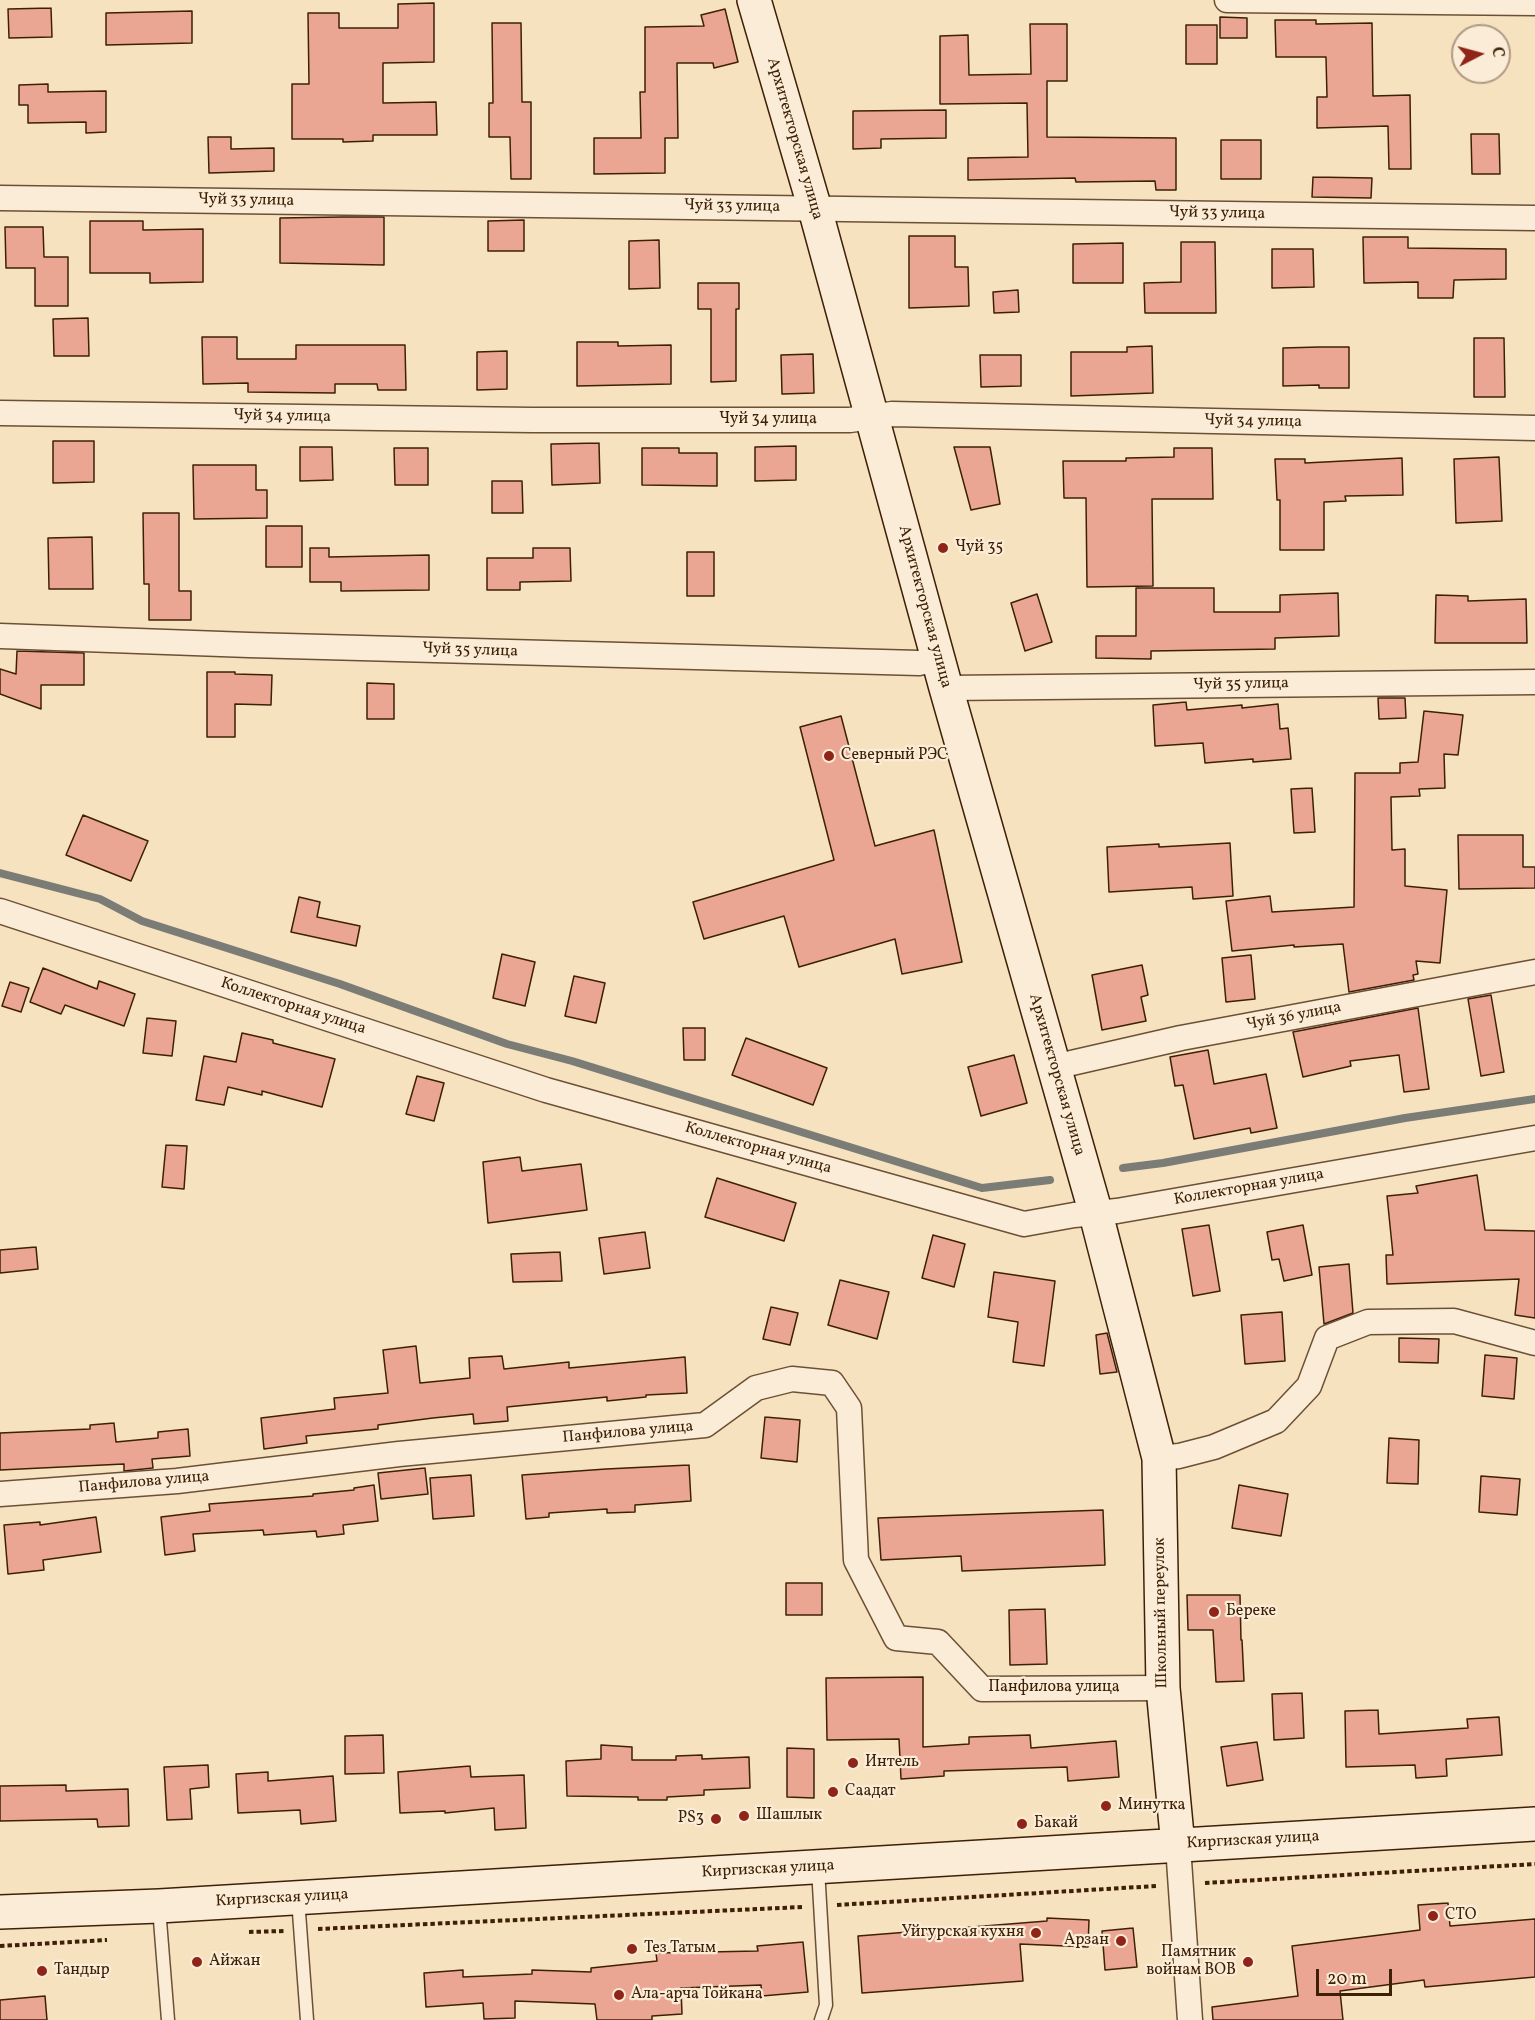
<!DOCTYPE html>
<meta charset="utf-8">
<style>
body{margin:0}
#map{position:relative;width:1535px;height:2020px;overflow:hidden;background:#f7e2c0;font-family:Vollkorn,serif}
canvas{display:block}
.north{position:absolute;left:1451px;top:24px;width:60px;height:60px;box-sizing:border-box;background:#faecd6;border:2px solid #af9a83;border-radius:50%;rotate:84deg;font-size:16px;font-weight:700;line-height:24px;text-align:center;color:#3e2007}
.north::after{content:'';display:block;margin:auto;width:21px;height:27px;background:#8f2418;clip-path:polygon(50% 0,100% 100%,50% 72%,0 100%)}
.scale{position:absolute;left:1316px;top:1969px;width:76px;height:27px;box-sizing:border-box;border:3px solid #3e2007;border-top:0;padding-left:8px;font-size:18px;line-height:21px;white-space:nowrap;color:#3e2007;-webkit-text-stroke:4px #faecd6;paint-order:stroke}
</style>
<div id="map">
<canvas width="1535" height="2020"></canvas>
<div class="north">С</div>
<div class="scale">20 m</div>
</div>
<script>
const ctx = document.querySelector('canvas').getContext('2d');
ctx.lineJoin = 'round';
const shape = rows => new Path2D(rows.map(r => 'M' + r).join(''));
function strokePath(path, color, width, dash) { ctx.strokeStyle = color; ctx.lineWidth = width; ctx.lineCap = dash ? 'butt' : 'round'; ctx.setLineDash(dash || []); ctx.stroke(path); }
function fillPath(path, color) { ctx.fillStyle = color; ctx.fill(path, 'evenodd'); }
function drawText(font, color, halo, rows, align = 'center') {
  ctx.font = font + ' Vollkorn,serif'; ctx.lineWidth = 4.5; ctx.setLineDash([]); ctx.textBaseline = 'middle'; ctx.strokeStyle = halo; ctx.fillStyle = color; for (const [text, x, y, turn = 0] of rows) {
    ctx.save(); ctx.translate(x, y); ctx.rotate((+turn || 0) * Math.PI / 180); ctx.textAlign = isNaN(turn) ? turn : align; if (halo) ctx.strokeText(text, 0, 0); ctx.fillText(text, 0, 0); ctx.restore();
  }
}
strokePath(shape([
 [0,873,100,899,142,921,340,984,507,1044,572,1061,982,1188,1050,1180],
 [1123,1168,1163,1163,1405,1118,1535,1099]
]), '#7b7c75', 8);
const building = shape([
 [434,3,434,62,383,63,383,103,436,102,437,135,373,135,373,141,343,142,343,139,292,139,292,84,309,84,308,13,339,13,339,28,398,28,398,4,434,3],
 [51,8,52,37,9,38,8,9,51,8],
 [725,9,738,62,714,68,713,63,677,63,678,138,665,138,665,173,594,174,594,138,641,138,640,92,645,92,645,27,704,26,701,15,725,9],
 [192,11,192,43,106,45,106,13,192,11],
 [1220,17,1247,18,1247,38,1220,38,1220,17],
 [1275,20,1316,20,1316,24,1372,23,1373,96,1410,95,1411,169,1389,169,1388,126,1317,128,1317,97,1327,97,1326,57,1276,57,1275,20],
 [492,23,521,23,522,102,531,102,531,179,511,179,510,137,489,137,489,103,493,103,492,23],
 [1030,24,1067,24,1067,81,1047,81,1047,137,1176,138,1176,190,1156,190,1155,181,1076,182,1075,178,968,180,968,158,1028,157,1027,103,940,104,940,36,968,35,969,75,1031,74,1030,24],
 [1186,25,1217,25,1217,64,1186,64,1186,25],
 [48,84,48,92,106,91,106,132,86,133,86,122,28,123,28,105,19,105,19,85,48,84],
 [946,110,946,138,881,139,881,148,853,149,853,111,946,110],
 [1471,134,1499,134,1500,174,1472,174,1471,134],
 [208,137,231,137,231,149,274,148,274,171,209,173,208,137],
 [1221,140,1261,140,1261,179,1221,179,1221,140],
 [1313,177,1372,178,1371,198,1312,197,1313,177],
 [342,217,384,217,384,265,280,263,280,218,342,217],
 [524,220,524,251,488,251,488,221,524,220],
 [90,221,143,221,143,230,203,229,203,282,150,283,150,273,90,273,90,221],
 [5,227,43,227,44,257,68,257,68,306,35,306,35,268,6,268,5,227],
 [909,236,955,236,955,267,968,267,969,306,909,308,909,236],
 [1363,237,1408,237,1408,248,1506,249,1506,279,1454,280,1453,298,1418,298,1418,282,1364,283,1363,237],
 [659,240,660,288,629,289,629,241,659,240],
 [1181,242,1215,242,1216,313,1145,313,1144,283,1181,282,1181,242],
 [1123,243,1123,283,1073,283,1073,244,1123,243],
 [1272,249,1313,249,1314,287,1272,288,1272,249],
 [698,283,739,283,739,309,736,309,736,381,711,382,711,309,698,309,698,283],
 [1018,290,1019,312,994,313,993,292,1018,290],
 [88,318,89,356,54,356,53,319,88,318],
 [202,337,237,337,237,359,296,359,296,345,405,345,406,390,378,390,377,384,335,384,335,393,248,392,248,383,203,384,202,337],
 [1474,338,1504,338,1505,397,1474,397,1474,338],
 [577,342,618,342,618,346,671,345,671,384,577,386,577,342],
 [1152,346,1153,393,1071,396,1071,352,1127,352,1127,347,1152,346],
 [1319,347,1349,347,1349,388,1319,388,1319,385,1283,386,1283,348,1319,347],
 [507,351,507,389,477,390,477,352,507,351],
 [813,354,814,393,782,394,781,355,813,354],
 [980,355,1021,355,1021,386,981,387,980,355],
 [53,441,94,441,94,482,53,483,53,441],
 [599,443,600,483,552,485,551,444,599,443],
 [796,446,796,480,755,481,755,447,796,446],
 [300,447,332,447,333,480,300,481,300,447],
 [954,447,990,447,1000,504,971,510,954,447],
 [394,448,428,448,428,485,395,485,394,448],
 [642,448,679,448,679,453,717,453,717,486,642,485,642,448],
 [1174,448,1212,448,1213,499,1152,499,1153,586,1087,587,1086,498,1064,498,1063,461,1126,461,1126,458,1174,457,1174,448],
 [1499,457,1502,521,1456,523,1454,459,1499,457],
 [1402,458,1403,495,1345,496,1346,501,1324,502,1324,550,1280,550,1280,500,1277,500,1275,459,1305,459,1305,463,1402,458],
 [193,465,256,465,256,490,267,490,267,518,194,519,193,465],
 [492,481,522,481,523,513,492,513,492,481],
 [143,513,179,513,179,591,191,591,191,620,149,620,149,584,144,584,143,513],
 [266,526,302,526,302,567,266,567,266,526],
 [92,537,93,589,49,589,48,538,92,537],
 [310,548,329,548,329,557,429,555,429,590,341,591,341,582,310,582,310,548],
 [533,548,570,548,571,581,520,582,520,590,487,590,487,558,533,558,533,548],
 [687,552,714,552,714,596,687,596,687,552],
 [1136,588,1214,588,1214,612,1280,612,1280,595,1338,593,1339,636,1275,638,1275,649,1151,651,1151,659,1096,658,1096,636,1136,636,1136,588],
 [1037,594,1052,642,1025,651,1011,603,1037,594],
 [1436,595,1468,596,1468,601,1526,599,1527,643,1435,643,1436,595],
 [17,651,84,653,84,685,41,685,41,709,0,694,0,669,16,674,17,651],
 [207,672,235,672,235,674,272,675,271,705,235,704,235,737,207,737,207,672],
 [367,683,394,684,394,719,367,719,367,683],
 [1378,698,1405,698,1406,718,1379,719,1378,698],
 [1186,702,1187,710,1242,705,1242,708,1278,704,1280,729,1288,728,1291,759,1253,762,1253,759,1205,763,1203,743,1155,746,1153,705,1186,702],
 [1424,711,1463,715,1458,755,1444,754,1445,788,1419,789,1420,796,1391,797,1392,850,1405,849,1405,886,1447,890,1440,963,1416,961,1418,974,1413,975,1414,980,1349,992,1343,944,1294,947,1294,945,1232,951,1226,901,1270,896,1272,912,1354,907,1355,773,1400,773,1400,763,1418,762,1424,711],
 [841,716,875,846,934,830,962,962,902,974,895,939,799,967,784,916,704,939,693,902,834,860,800,727,841,716],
 [1312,788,1315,832,1294,833,1291,789,1312,788],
 [83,815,148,841,131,881,66,855,83,815],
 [1458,835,1523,835,1523,867,1535,867,1535,888,1459,889,1458,835],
 [1230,843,1233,896,1193,899,1192,887,1109,892,1107,847,1159,844,1159,847,1230,843],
 [299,897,320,902,317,917,360,926,356,946,291,932,299,897],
 [502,954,535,962,525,1006,493,998,502,954],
 [1251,955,1255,999,1226,1002,1222,958,1251,955],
 [1142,965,1148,995,1141,997,1146,1021,1102,1030,1092,975,1142,965],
 [43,968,97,989,99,981,135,994,124,1026,65,1005,61,1014,30,1002,43,968],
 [574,976,605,983,596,1023,565,1016,574,976],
 [10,982,29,988,21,1012,2,1006,10,982],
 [1491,995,1504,1072,1481,1076,1468,999,1491,995],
 [1418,1008,1429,1089,1404,1092,1399,1055,1350,1061,1351,1066,1303,1077,1293,1032,1418,1008],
 [147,1018,176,1021,172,1056,143,1053,147,1018],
 [683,1028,705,1028,705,1060,684,1060,683,1028],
 [242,1033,273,1040,273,1043,335,1059,322,1107,262,1091,262,1095,228,1087,224,1105,196,1100,204,1056,236,1062,242,1033],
 [746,1038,827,1068,813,1105,732,1075,746,1038],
 [1208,1050,1214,1084,1266,1074,1277,1128,1251,1133,1250,1128,1194,1139,1183,1085,1175,1086,1170,1057,1208,1050],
 [1014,1055,1027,1103,981,1116,968,1067,1014,1055],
 [417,1076,444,1083,434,1121,406,1114,417,1076],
 [166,1145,187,1146,184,1189,162,1187,166,1145],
 [520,1157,522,1171,581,1164,587,1210,488,1223,483,1162,520,1157],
 [1477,1175,1485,1230,1535,1231,1535,1318,1515,1315,1519,1279,1387,1284,1386,1255,1393,1255,1387,1196,1418,1193,1416,1186,1477,1175],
 [717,1178,796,1203,784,1241,705,1217,717,1178],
 [1209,1225,1220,1291,1193,1296,1182,1229,1209,1225],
 [1303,1225,1312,1275,1284,1281,1279,1259,1272,1260,1267,1232,1303,1225],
 [645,1232,650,1268,604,1274,599,1238,645,1232],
 [933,1235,965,1244,954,1287,922,1278,933,1235],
 [36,1247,38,1269,0,1273,0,1250,36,1247],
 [560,1252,562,1281,513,1282,511,1254,560,1252],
 [1349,1264,1353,1313,1324,1324,1319,1267,1349,1264],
 [994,1272,1055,1281,1044,1366,1013,1362,1018,1322,988,1317,994,1272],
 [840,1280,889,1292,877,1339,828,1325,840,1280],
 [771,1307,798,1313,790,1345,763,1339,771,1307],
 [1282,1312,1285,1361,1245,1364,1241,1315,1282,1312],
 [1107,1333,1117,1372,1100,1374,1096,1335,1107,1333],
 [1399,1338,1439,1339,1438,1363,1399,1362,1399,1338],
 [416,1346,420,1383,470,1378,469,1358,502,1356,504,1369,569,1362,569,1368,685,1357,687,1393,646,1395,646,1397,607,1401,607,1397,507,1407,508,1421,474,1424,473,1414,433,1418,378,1425,378,1429,306,1436,307,1443,264,1449,261,1418,335,1409,334,1398,388,1393,383,1350,416,1346],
 [1485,1355,1517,1358,1514,1399,1482,1396,1485,1355],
 [765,1417,800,1420,797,1462,761,1458,765,1417],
 [114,1423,116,1442,158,1438,158,1432,188,1429,190,1456,152,1459,153,1468,124,1471,124,1464,0,1470,0,1433,90,1429,90,1425,114,1423],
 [1389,1438,1419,1440,1418,1484,1387,1483,1389,1438],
 [689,1465,691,1501,635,1505,635,1512,607,1513,607,1509,549,1513,549,1517,526,1519,522,1475,606,1469,689,1465],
 [425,1468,428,1494,381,1499,378,1473,425,1468],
 [471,1475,474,1516,433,1519,430,1478,471,1475],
 [1481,1476,1520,1479,1517,1515,1479,1512,1481,1476],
 [374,1485,378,1521,343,1525,344,1534,317,1537,316,1531,264,1535,263,1530,193,1534,195,1551,165,1555,161,1517,210,1511,209,1504,313,1496,313,1494,354,1490,354,1488,374,1485],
 [1239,1485,1288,1494,1281,1536,1232,1528,1239,1485],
 [1103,1510,1105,1565,962,1571,961,1556,881,1560,878,1518,1103,1510],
 [96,1517,101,1552,43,1560,44,1570,8,1574,4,1525,40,1522,40,1525,96,1517],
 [786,1583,822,1583,822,1615,786,1615,786,1583],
 [1187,1595,1240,1595,1241,1640,1242,1640,1244,1681,1216,1682,1213,1630,1188,1630,1187,1595],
 [1045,1609,1047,1664,1010,1665,1009,1610,1045,1609],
 [923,1677,923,1747,969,1744,969,1737,1030,1735,1031,1748,1116,1741,1119,1777,1068,1781,1067,1767,944,1771,944,1776,901,1779,899,1739,827,1740,826,1678,923,1677],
 [1302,1693,1304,1738,1274,1740,1272,1694,1302,1693],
 [1378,1710,1379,1734,1468,1728,1467,1719,1499,1717,1502,1755,1446,1759,1447,1776,1416,1778,1415,1765,1346,1767,1345,1711,1378,1710],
 [383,1735,384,1773,345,1774,345,1736,383,1735],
 [1257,1742,1263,1780,1227,1786,1221,1747,1257,1742],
 [601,1745,632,1747,632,1760,676,1760,676,1756,702,1755,702,1759,749,1757,750,1788,704,1790,704,1795,667,1797,667,1800,638,1800,638,1797,567,1796,566,1761,601,1759,601,1745],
 [787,1748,814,1749,814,1798,787,1797,787,1748],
 [208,1765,209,1787,190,1789,192,1819,167,1820,164,1767,208,1765],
 [470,1766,471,1777,524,1775,526,1828,495,1830,494,1808,445,1813,445,1811,400,1813,398,1772,470,1766],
 [268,1772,268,1781,333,1776,336,1821,301,1824,300,1810,238,1813,236,1774,268,1772],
 [66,1785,66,1791,128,1789,129,1826,98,1827,97,1819,0,1821,0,1786,66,1785],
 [1448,1903,1450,1926,1535,1919,1535,1977,1425,1987,1424,1980,1340,1991,1343,2020,1213,2020,1212,2007,1298,1996,1292,1946,1420,1930,1418,1905,1448,1903],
 [1047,1918,1089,1920,1088,1947,1020,1944,1023,1981,862,1993,858,1936,1047,1921,1047,1918],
 [1133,1928,1137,1967,1105,1970,1102,1931,1133,1928],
 [803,1942,808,1992,762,1996,761,1985,681,1988,682,2014,652,2016,652,2020,597,2020,595,2004,515,2001,515,2018,484,2019,483,2003,426,2007,424,1973,463,1970,463,1977,532,1974,532,1970,591,1972,591,1968,657,1961,656,1953,758,1951,757,1946,803,1942],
 [45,1996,47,2020,0,2020,0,2000,45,1996]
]);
fillPath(building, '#eaa693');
strokePath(building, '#3e2007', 1.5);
const lane = shape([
 [818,1869,826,2005,821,2020],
 [298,1899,307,2020],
 [159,1908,168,2020]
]);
const street = shape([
 [1227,0,1535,3],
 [0,198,1535,218],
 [0,413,532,420,850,420,892,414,1535,428],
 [0,636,249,645,919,663,939,659],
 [946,688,1535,682],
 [0,911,546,1090,1024,1224,1074,1215,1117,1211,1535,1138],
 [1054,1067,1181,1038,1535,972],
 [1159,1458,1179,1456,1214,1447,1276,1421,1309,1386,1327,1338,1368,1322,1454,1321,1535,1343],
 [0,1494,177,1481,399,1454,705,1425,756,1388,792,1379,832,1383,849,1408,856,1560,896,1638,938,1642,982,1689,1163,1688],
 [1178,1846,1190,2020]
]);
const secondary = shape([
 [754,0,815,209,946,688,1096,1214,1159,1458,1163,1688,1178,1846],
 [0,1912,159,1906,1535,1824]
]);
strokePath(lane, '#6c5035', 15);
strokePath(street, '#6c5035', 27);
strokePath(secondary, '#3e2007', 36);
strokePath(shape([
 [1205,1883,1535,1864],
 [837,1905,1156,1886],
 [318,1929,802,1907],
 [249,1932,284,1931],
 [0,1946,107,1940]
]), '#3e2007', 4, [4.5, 3]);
strokePath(lane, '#faecd6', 12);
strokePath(street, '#faecd6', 24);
strokePath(secondary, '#faecd6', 33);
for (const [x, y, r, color] of [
 [943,548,6,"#8f2418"],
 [829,756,6,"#8f2418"],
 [1214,1612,6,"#8f2418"],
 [853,1763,6,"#8f2418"],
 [833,1792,6,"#8f2418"],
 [1106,1806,6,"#8f2418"],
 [744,1816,6,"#8f2418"],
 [716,1819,6,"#8f2418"],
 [1022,1824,6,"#8f2418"],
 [1433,1916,6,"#8f2418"],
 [1036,1933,6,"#8f2418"],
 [1121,1941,6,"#8f2418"],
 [632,1949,6,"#8f2418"],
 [197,1962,6,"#8f2418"],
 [1248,1962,6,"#8f2418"],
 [42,1971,6,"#8f2418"],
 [619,1995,6,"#8f2418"]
]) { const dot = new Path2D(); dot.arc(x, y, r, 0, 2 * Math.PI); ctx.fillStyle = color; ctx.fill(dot); strokePath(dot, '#faecd6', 2); }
drawText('16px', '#3e2007', '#faecd6', [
 ["Архитекторская улица",794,139,74],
 ["Чуй 33 улица",246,201,1],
 ["Чуй 33 улица",732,207,1],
 ["Чуй 33 улица",1217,214,1],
 ["Чуй 34 улица",282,417,1],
 ["Чуй 34 улица",768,420],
 ["Чуй 34 улица",1253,422,1],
 ["Архитекторская улица",924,607,75],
 ["Чуй 35 улица",470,651,2],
 ["Чуй 35 улица",1241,685,-1],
 ["Коллекторная улица",293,1007,18],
 ["Чуй 36 улица",1294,1017,-11],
 ["Архитекторская улица",1056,1075,74],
 ["Коллекторная улица",758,1149,16],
 ["Коллекторная улица",1249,1188,-10],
 ["Панфилова улица",628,1433,-5],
 ["Панфилова улица",144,1483,-5],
 ["Школьный переулок",1162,1613,-91],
 ["Панфилова улица",1054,1688],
 ["Киргизская улица",1253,1841,-3],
 ["Киргизская улица",768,1870,-3],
 ["Киргизская улица",282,1899,-3]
]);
drawText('16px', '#3e2007', '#faecd6', [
 ["Чуй 35",955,548],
 ["Северный РЭС",841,756],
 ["Береке",1226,1612],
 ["Интель",865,1763],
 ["Саадат",845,1792],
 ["Минутка",1118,1806],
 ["Шашлык",756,1816],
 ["PS3",704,1819,"right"],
 ["Бакай",1034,1824],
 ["СТО",1445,1916],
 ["Уйгурская кухня",1024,1933,"right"],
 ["Арзан",1109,1941,"right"],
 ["Тез Татым",644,1949],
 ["Памятник",1236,1953,"right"],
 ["войнам ВОВ",1236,1971,"right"],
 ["Айжан",209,1962],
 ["Тандыр",54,1971],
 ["Ала-арча Тойкана",631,1995]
], 'left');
</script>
